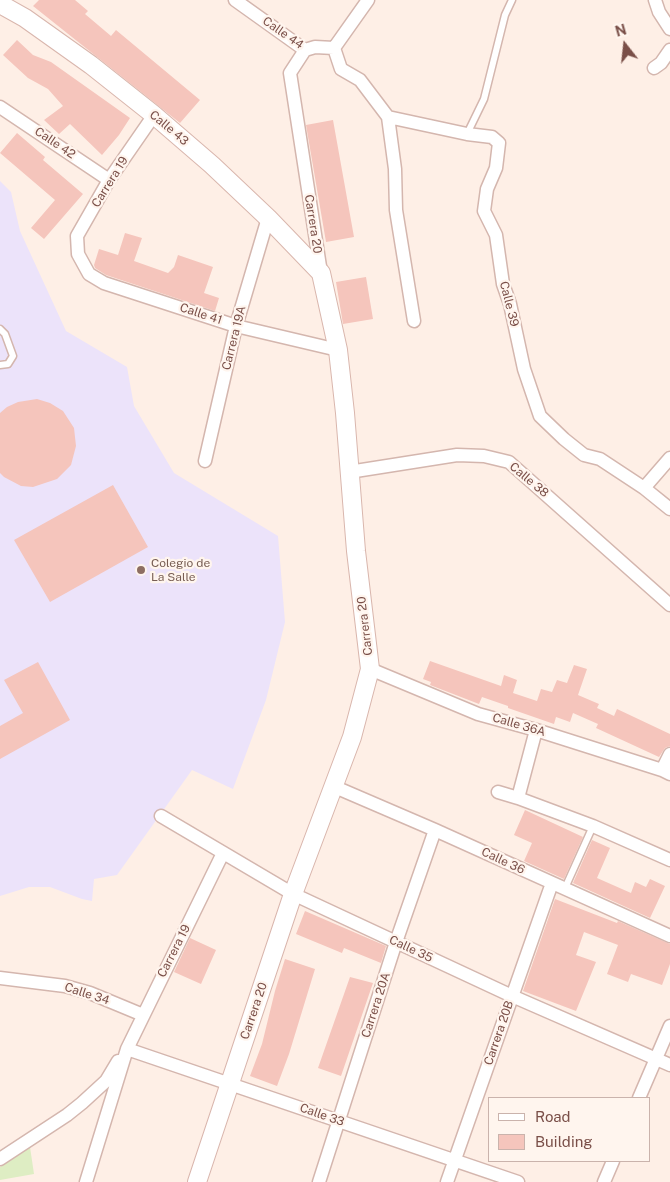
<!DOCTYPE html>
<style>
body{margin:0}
#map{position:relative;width:670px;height:1182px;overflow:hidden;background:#feefe6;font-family:"Public Sans",sans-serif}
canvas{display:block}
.legend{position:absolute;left:488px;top:1097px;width:162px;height:65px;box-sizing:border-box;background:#fff5ee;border:1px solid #cab3ac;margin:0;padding:6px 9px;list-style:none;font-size:15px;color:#7a4f48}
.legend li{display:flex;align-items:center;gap:10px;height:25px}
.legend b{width:25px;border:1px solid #cab3ac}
.north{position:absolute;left:600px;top:20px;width:50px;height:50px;-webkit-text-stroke:4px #fff5ee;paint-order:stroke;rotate:344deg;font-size:14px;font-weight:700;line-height:20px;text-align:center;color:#7a4f48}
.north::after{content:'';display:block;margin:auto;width:18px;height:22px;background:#7a4f48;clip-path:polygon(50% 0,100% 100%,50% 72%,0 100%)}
</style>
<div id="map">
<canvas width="670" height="1182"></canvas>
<ul class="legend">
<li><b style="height:6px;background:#fff"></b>Road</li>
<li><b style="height:14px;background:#f5c5bc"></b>Building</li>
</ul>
<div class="north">N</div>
</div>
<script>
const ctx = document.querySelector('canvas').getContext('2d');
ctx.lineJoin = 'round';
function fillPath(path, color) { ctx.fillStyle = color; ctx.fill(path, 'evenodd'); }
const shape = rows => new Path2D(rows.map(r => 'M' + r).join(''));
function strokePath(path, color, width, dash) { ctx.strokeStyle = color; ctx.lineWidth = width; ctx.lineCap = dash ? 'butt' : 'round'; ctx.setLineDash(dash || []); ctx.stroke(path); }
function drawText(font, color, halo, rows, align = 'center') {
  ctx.font = font + ' "Public Sans",sans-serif'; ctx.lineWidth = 4.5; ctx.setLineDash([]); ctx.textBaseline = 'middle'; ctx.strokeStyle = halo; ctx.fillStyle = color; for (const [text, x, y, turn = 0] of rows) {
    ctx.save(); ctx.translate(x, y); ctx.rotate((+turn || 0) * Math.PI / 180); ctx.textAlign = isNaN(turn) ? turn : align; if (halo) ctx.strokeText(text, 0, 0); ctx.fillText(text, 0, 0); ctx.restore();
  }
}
fillPath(shape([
 [0,181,11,192,20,231,66,331,127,367,134,406,174,473,278,536,285,622,266,700,233,789,192,770,117,875,94,879,92,901,82,899,50,887,29,887,0,896]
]), '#ece3fa');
fillPath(shape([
 [30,1147,34,1174,0,1180,0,1167]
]), '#deedc3');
fillPath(shape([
 [39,0,75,0,88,11,85,14,111,36,116,30,200,100,180,123,33,6],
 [17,40,33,55,51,62,130,118,119,135,102,155,70,124,59,134,44,120,63,106,48,89,28,78,3,55],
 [333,120,354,237,326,242,306,125],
 [17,133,45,157,43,160,83,194,44,239,31,228,55,200,0,153],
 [125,233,142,238,134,261,168,273,174,267,178,255,213,267,204,293,219,298,215,311,106,275,95,268,94,265,99,249,118,255],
 [366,277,373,319,343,324,336,282],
 [37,399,50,403,63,411,74,428,76,446,71,465,57,479,33,487,21,486,4,477,0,473,0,413,7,407,18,402],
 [113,485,148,547,50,602,14,540],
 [430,661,501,686,504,675,517,680,513,693,537,701,541,689,552,692,557,680,567,683,574,665,587,669,578,695,599,704,597,708,614,716,617,709,670,734,670,746,665,748,659,757,596,728,598,724,573,713,570,722,556,717,554,724,508,708,508,706,482,697,479,704,430,685,431,682,423,679],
 [38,662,70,720,0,759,0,726,23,713,4,680],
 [525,810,583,837,564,879,524,861,532,843,514,835],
 [592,840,610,848,597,878,631,893,635,882,646,887,650,879,665,886,650,918,573,883],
 [555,899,617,923,618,921,670,944,670,964,662,985,631,974,628,982,607,974,618,945,584,932,576,955,596,962,576,1011,523,991],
 [305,911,386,946,381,963,344,948,342,953,296,934],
 [190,938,216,950,201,984,174,972],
 [285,959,315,969,289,1054,277,1086,250,1076,262,1044,275,991],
 [350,977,373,983,341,1076,318,1068]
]), '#f5c5bc');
const lane = shape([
 [467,134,484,99,505,15,512,0],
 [0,329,5,334,13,356,8,364,0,365],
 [565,888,593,826]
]);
const street = shape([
 [235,0,305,50],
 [655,0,659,12,670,29],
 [334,48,368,0],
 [305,50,315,47,334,48,341,69,360,80,388,117,395,169,396,210,414,321],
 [305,50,290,73,321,273],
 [654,68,661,63,670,50],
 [0,107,109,180],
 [154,115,109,180,77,236,78,254,89,274,104,283,236,326,338,350],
 [388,117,467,134,492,137,499,143,496,168,487,189,484,211,496,235,503,284,510,304,524,369,540,416,564,439,584,455,600,459,644,488,670,509],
 [205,461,236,326,268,218],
 [349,472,457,455,484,456,509,462,670,605],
 [644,488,670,458],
 [370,669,478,714,536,730,662,770,670,774],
 [662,770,670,754],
 [335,787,435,830,670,936],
 [498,792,518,798,593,826,670,860],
 [518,798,536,730],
 [161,816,293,894,512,996,670,1065],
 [0,978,65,986,90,993,143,1015],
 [127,1049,518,1182],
 [639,1098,670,1026],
 [0,1159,67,1115,82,1103,106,1081,118,1061],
 [86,1182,127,1049,223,853],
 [319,1182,396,942,435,830],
 [447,1182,552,883],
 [604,1182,613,1161]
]);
const secondary = shape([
 [0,4,25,18,91,65,154,115,212,165,268,218,321,273,338,350,345,413,356,551,370,669,352,737,293,894,197,1182]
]);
strokePath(lane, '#d4b6ae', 9);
strokePath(street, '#d4b6ae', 15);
strokePath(secondary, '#d9b6ad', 20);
strokePath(lane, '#fff', 6);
strokePath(street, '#fff', 12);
strokePath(secondary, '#fff', 18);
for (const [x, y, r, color] of [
 [141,570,5,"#8d6e63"]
]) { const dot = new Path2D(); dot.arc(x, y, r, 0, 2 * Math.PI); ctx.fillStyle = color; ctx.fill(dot); strokePath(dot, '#fff5ee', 2); }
drawText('12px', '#7a4f48', '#fff5ee', [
 ["Calle 44",283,33,35],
 ["Calle 43",169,128,40],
 ["Calle 42",55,143,34],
 ["Carrera 19",110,182,-58],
 ["Carrera 20",313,224,81],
 ["Calle 39",509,304,76],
 ["Calle 41",201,314,18],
 ["Carrera 19A",234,338,-76],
 ["Calle 38",529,480,40],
 ["Carrera 20",365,626,-97],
 ["Calle 36A",519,725,16],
 ["Calle 36",503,861,25],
 ["Calle 35",411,949,25],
 ["Carrera 19",174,951,-63],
 ["Calle 34",87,994,18],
 ["Carrera 20A",376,1005,-72],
 ["Carrera 20",254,1011,-71],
 ["Carrera 20B",499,1033,-71],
 ["Calle 33",322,1115,19]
]);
drawText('12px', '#785e54', '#fff5ee', [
 ["Colegio de",151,563],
 ["La Salle",151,577]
], 'left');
</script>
